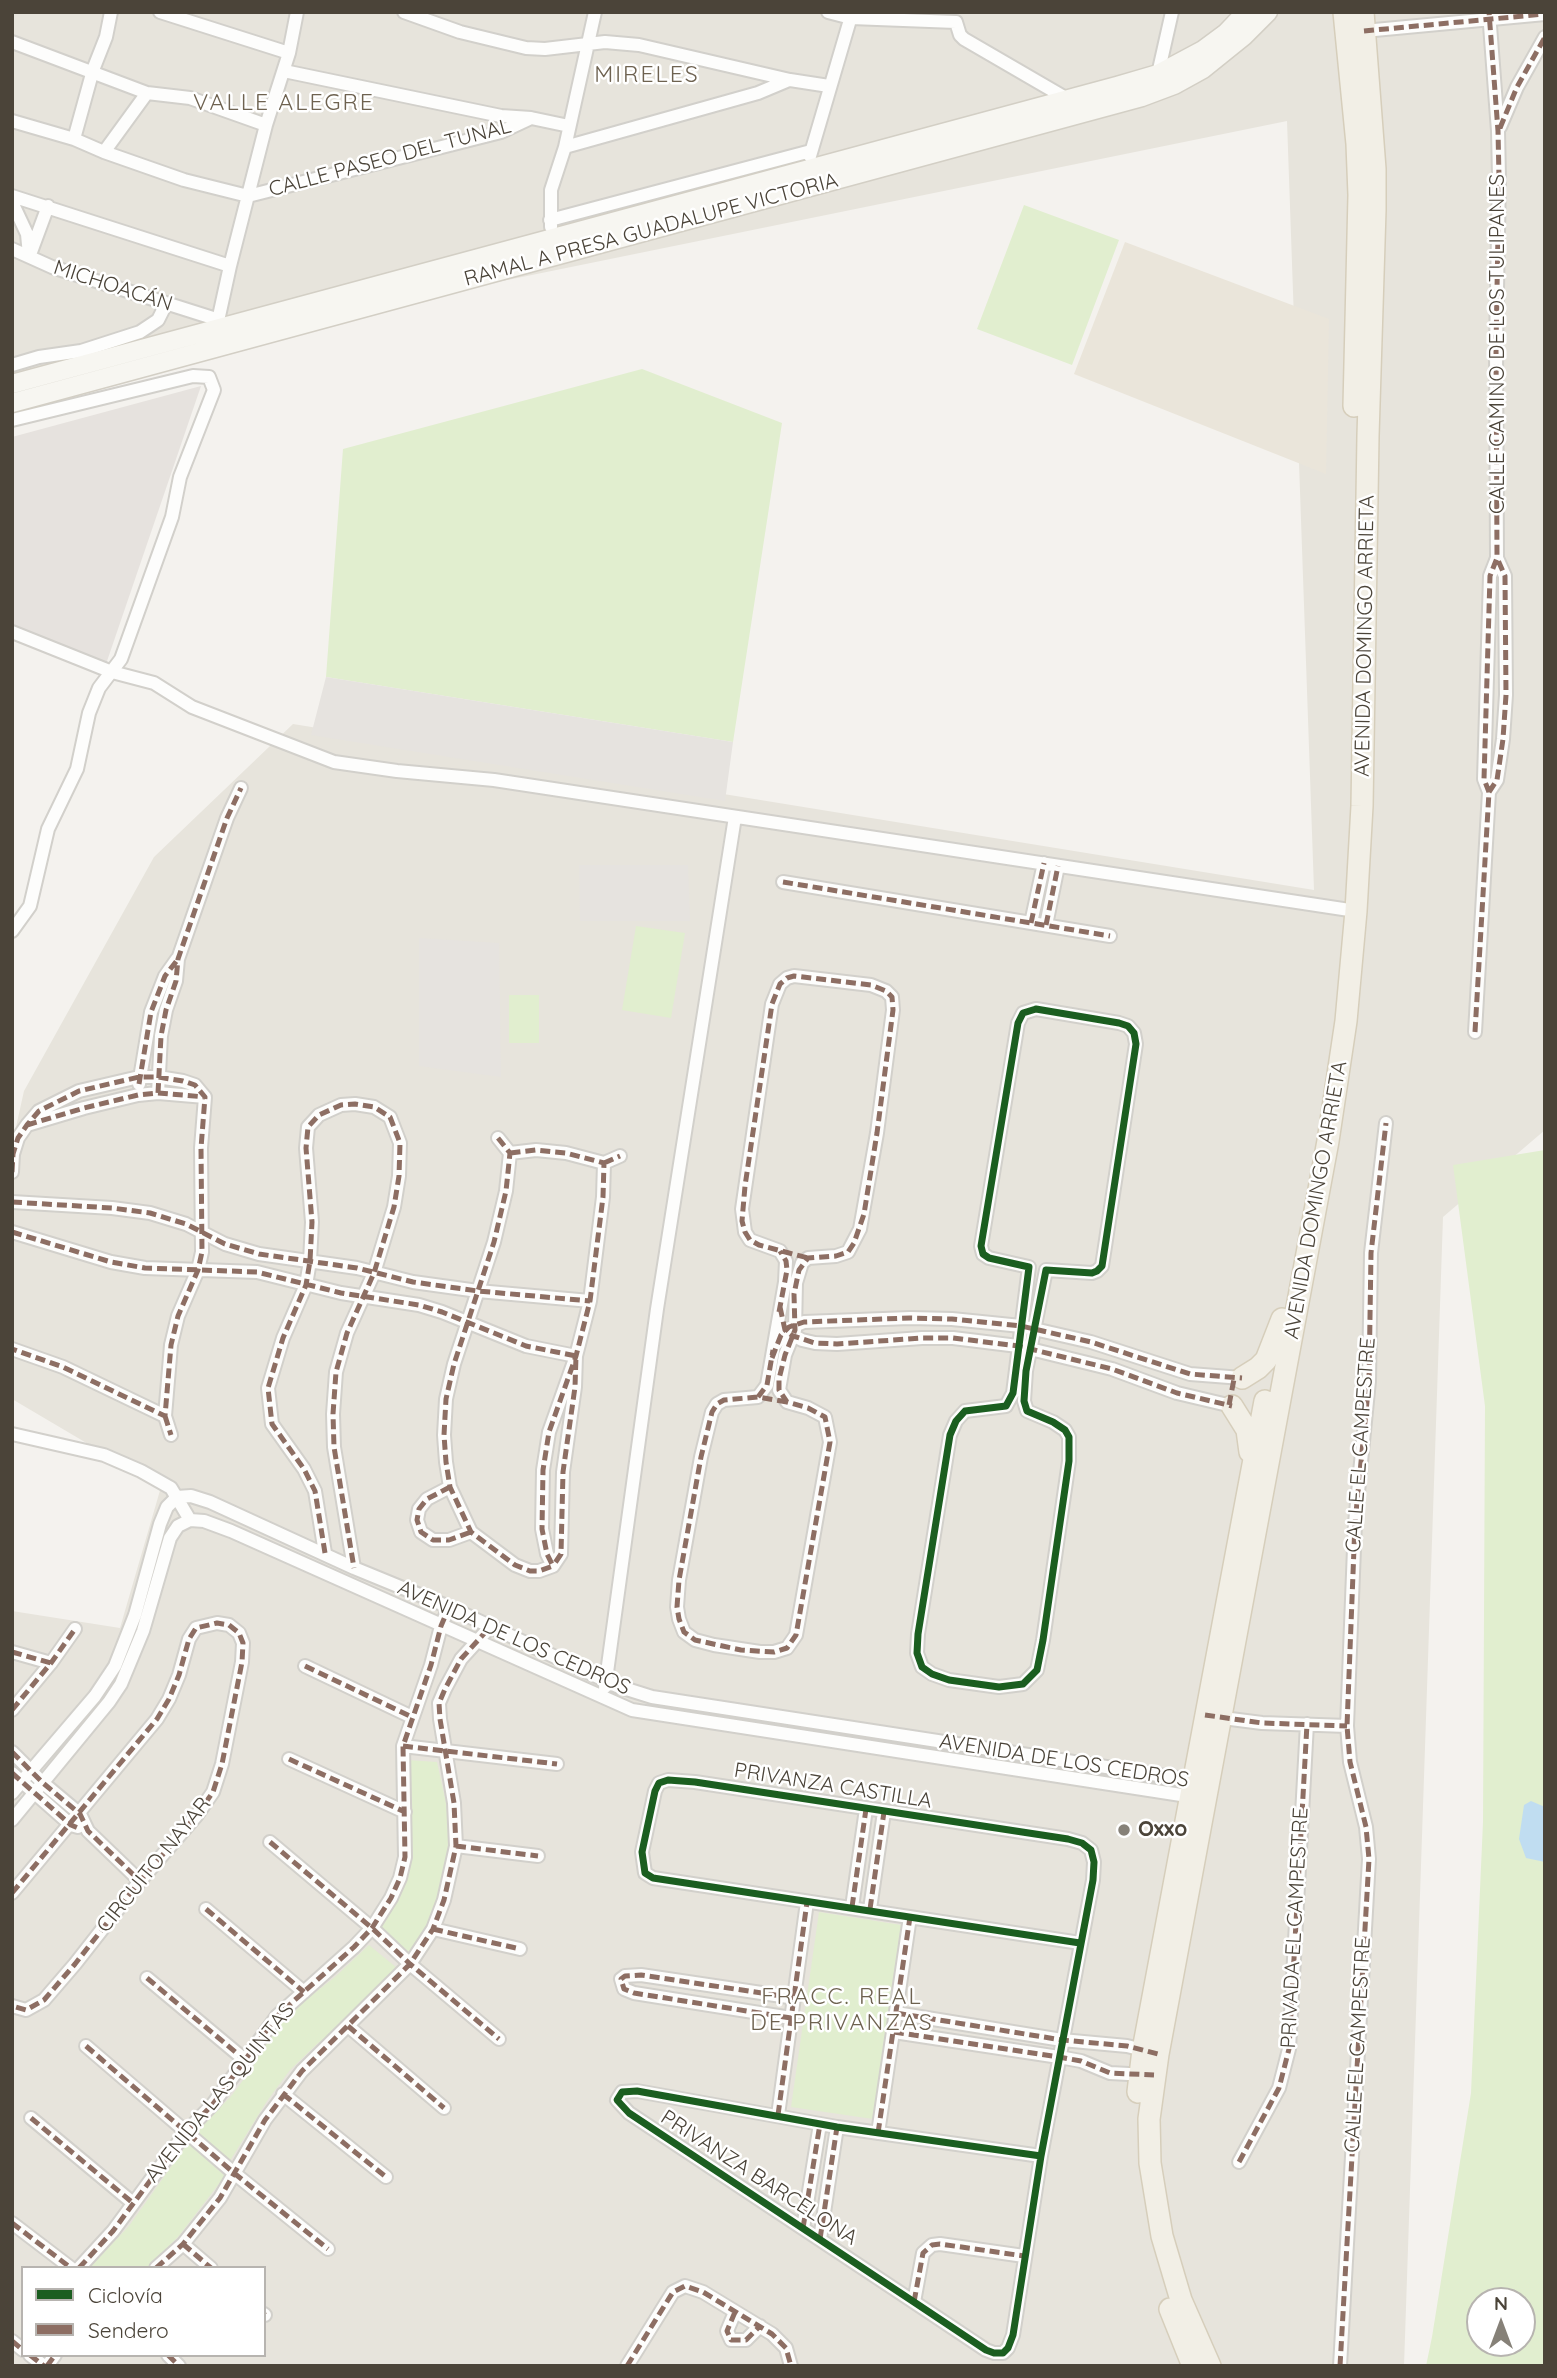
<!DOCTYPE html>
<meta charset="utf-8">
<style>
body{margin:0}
#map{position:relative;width:1557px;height:2378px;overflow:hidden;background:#f4f2ee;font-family:Quicksand,sans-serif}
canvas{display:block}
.frame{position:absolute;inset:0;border:14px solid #4b4439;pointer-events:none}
.legend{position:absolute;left:21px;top:2266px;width:245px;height:91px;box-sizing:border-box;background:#fff;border:2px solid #b7b4b0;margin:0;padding:9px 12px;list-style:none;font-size:21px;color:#4b4439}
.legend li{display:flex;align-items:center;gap:14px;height:35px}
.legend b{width:35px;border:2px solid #b7b4b0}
.north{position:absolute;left:1466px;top:2287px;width:70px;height:70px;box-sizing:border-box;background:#fff;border:2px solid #b7b4b0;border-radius:50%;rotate:0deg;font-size:19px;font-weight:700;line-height:28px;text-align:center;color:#4b4439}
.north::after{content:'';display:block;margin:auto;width:24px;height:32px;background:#868178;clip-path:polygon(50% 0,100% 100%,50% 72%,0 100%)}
</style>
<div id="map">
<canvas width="1557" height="2378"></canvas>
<div class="frame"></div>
<ul class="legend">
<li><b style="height:9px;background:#1b5e20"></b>Ciclovía</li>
<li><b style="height:9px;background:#8d6e63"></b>Sendero</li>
</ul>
<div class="north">N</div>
</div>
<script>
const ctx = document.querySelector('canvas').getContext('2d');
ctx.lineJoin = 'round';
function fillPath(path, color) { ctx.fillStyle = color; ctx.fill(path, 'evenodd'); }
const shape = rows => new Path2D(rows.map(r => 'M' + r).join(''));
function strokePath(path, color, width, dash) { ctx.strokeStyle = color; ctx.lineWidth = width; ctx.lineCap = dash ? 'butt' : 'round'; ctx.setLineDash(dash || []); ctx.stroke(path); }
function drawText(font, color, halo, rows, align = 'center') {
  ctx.font = font + ' Quicksand,sans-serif'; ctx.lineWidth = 5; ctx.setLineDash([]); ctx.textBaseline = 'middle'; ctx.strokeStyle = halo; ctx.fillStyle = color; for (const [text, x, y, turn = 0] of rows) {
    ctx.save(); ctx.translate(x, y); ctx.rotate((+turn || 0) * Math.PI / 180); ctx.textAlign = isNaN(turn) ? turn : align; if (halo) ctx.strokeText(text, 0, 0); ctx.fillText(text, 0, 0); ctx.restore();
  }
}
fillPath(shape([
 [12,12,1545,12,1545,1130,1443,1217,1404,2366,12,2366,12,1611,120,1628,161,1487,12,1399,12,1145,24,1091,154,857,293,724,1314,890,1287,121,12,381],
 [23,2268,264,2268,264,2355,23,2355]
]), '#e7e4dc');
fillPath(shape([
 [201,386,105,667,12,628,12,437]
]), '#e6e2de');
fillPath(shape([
 [1125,242,1329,319,1326,474,1074,374]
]), '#eae5da');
fillPath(shape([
 [1024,205,1119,240,1072,365,977,329],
 [642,369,782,423,733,742,326,677,343,449],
 [636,926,685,933,671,1018,622,1010],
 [509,995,539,995,539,1043,509,1043],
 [1545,1150,1545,2366,1426,2366,1432,2337,1471,2093,1483,1822,1485,1406,1453,1165],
 [1480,2301,1522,2301,1522,2343,1480,2343],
 [407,1760,437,1762,446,1803,450,1842,441,1892,425,1929,407,1955,381,1928,405,1883,412,1847],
 [819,1912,901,1925,873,2119,791,2107],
 [369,1945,397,1968,345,2023,317,2044,290,2070,267,2101,228,2164,196,2133,232,2095,253,2067,270,2034,293,2010,335,1977],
 [188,2143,225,2176,178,2237,147,2268,89,2268,129,2226]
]), '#e1eecf');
fillPath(shape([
 [326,677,733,742,725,801,311,735],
 [579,865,688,865,690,921,580,921],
 [419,938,499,943,501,1077,419,1066]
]), '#e6e3df');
fillPath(shape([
 [1531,1801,1545,1807,1545,1862,1526,1858,1519,1839,1524,1805]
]), '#c0ddf1');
const street = shape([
 [160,12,289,53],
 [404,12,460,32,526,48,545,49,605,42,639,45,790,80,829,86],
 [828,12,851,18,956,22,960,35,964,39,1069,100,1070,103],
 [1364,31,1545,14],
 [12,42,147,93,190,98,266,125],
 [284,71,501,116,531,118,569,126],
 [1158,74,1172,12],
 [12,121,74,139,104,152,184,180,248,196,501,132,531,118],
 [1500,127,1517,87,1545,37],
 [74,139,93,70,106,37,111,12],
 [565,147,758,93,789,80],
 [104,152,147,93],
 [810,156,852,13],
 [12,196,230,266],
 [12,202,27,234,29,255],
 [550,220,811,151],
 [551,227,551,190,565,147,595,12],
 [12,249,52,267,216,319],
 [31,252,48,206],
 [216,330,230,266,266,125,289,53,297,12],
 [12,365,39,357,81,351,140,332,158,320,166,304],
 [12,420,193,376,209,377,214,390,180,477,172,517,121,659,99,688,89,713,77,769,48,829,30,906,12,931],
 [12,632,112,672,154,683,192,707,334,762,397,771,494,780,1356,911],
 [1489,792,1497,780,1503,739,1506,695,1505,576,1497,558],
 [783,882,1110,936],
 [1031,923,1044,863],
 [1046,925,1058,866],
 [794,976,871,985,886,991,892,997,893,1010,877,1133,860,1229,848,1252,836,1256,808,1258,802,1263,796,1283,795,1330,785,1355,779,1390,787,1402,808,1408,825,1417,830,1442,796,1635,787,1648,774,1652,760,1652,714,1645,695,1640,684,1632,679,1619,677,1607,679,1580,701,1457,712,1412,717,1404,724,1400,758,1397,767,1385,785,1282,786,1261,780,1251,750,1240,745,1232,742,1209,772,1004,780,984,787,978,794,976],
 [1036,1009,1119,1023,1128,1026,1134,1033,1136,1044,1102,1266,1097,1271,1092,1273,1046,1270,1026,1371,1024,1401,1027,1411,1053,1422,1065,1430,1069,1437,1069,1461,1043,1640,1037,1670,1023,1684,999,1687,949,1680,932,1674,922,1667,917,1653,918,1634,950,1435,956,1421,965,1411,1006,1406,1013,1393,1029,1267,989,1258,983,1254,981,1246,1018,1023,1023,1013,1036,1009],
 [1475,1032,1489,792,1484,779,1490,576,1497,558,1496,346,1499,177,1498,131,1489,12],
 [139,1084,151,1012,165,976,177,959],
 [158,1093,161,1036,166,1010,176,981,178,959,227,818,241,788],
 [27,1125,84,1108,138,1095,158,1093,205,1097],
 [498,1138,510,1153,506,1191,494,1242,454,1364,446,1399,444,1435,446,1462,450,1487,471,1532,515,1565,530,1571,539,1571,553,1566,547,1554,542,1529,543,1470,549,1432,576,1356,590,1301,603,1197,604,1163,566,1153,536,1150,510,1153],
 [604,1163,620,1156],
 [12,1172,13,1154,18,1138,27,1125,39,1111,79,1091,139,1077,158,1077,183,1081,195,1085,205,1097,201,1148,202,1252,198,1270,178,1316,171,1345,165,1416,63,1367,12,1349],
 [12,1202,112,1208,150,1213,186,1224,225,1244,259,1254,357,1268,413,1282,478,1291,590,1301],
 [12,1232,111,1262,145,1268,257,1272,341,1293,419,1305,442,1312,526,1346,576,1356,575,1387,563,1472,561,1554,553,1566],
 [789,1333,802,1340,815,1343,837,1344,922,1338,953,1338,1018,1346,1112,1369,1177,1393,1232,1406],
 [776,1344,785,1330,804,1322,910,1318,952,1319,1021,1326,1091,1342,1190,1374,1242,1378],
 [165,1416,171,1435],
 [12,1434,104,1455,141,1471,171,1488,190,1520],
 [450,1487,427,1499,419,1509,417,1520,421,1532,433,1540,449,1540,471,1532],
 [325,1553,315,1491,304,1469,272,1424,268,1388,283,1338,306,1285,310,1261,312,1222,306,1148,308,1127,319,1115,341,1105,355,1104,374,1107,390,1117,400,1143,399,1176,394,1207,374,1273,347,1333,336,1372,333,1414,334,1447,354,1568],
 [12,1652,51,1663],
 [305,1666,412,1717],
 [605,1687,657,1309,735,817],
 [12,1710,51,1663,75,1629],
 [1215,1717,1262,1723,1347,1726],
 [403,1746,557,1764],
 [12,1752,43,1783,80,1814,88,1831,140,1881],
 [289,1759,405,1812],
 [12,1773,71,1825,78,1827],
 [12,1793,95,1696,115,1666,135,1615,160,1524,167,1507,177,1497,191,1496,210,1502,354,1568,449,1607,617,1686,652,1697,1197,1781],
 [12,1820,109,1702,121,1684,143,1631,170,1538,178,1526,190,1520,204,1521,231,1531,632,1710,1194,1797],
 [270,1842,372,1928,410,1964,499,2039],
 [456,1846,538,1856],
 [12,1893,157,1719,169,1699,179,1675,189,1639,196,1628,217,1623,229,1625,239,1633,243,1643,242,1662,222,1764,213,1792,197,1815,140,1881,75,1964,44,2000,26,2010,12,2006],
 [852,1907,866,1809],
 [206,1909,304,1992],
 [870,1909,884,1812],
 [433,1929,520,1949],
 [147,1978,245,2060],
 [896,2013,1062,2040,1127,2046,1147,2051],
 [791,2018,634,1993,624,1989,621,1979,625,1976,641,1975,795,1998],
 [348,2026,444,2108],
 [894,2032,1059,2057,1081,2061,1110,2073,1147,2075],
 [86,2046,234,2173,328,2249],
 [283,2094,386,2177],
 [778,2115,807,1902],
 [31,2118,133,2203],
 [878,2133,910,1917],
 [1041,2156,837,2127,637,2091,622,2092,617,2100,629,2113,914,2302,986,2350,994,2353,1003,2353,1008,2348,1013,2335,1041,2156,1093,1880,1094,1862,1091,1850,1082,1843,1068,1839,695,1782,668,1780,659,1783,655,1791,642,1852,645,1873,653,1878,1080,1943],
 [1239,2162,1279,2088,1289,2049,1307,1724],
 [12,2223,71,2268],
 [803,2228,820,2124],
 [820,2239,837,2127],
 [183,2244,211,2268],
 [79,2268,113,2231,186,2132,213,2104,277,2016,354,1947,372,1928,391,1898,400,1878,405,1857,403,1746,431,1665,441,1626,449,1607],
 [156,2268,183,2244,220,2198,265,2120,302,2071,410,1964,433,1929,444,1900,456,1846,454,1803,440,1719,439,1703,445,1689,461,1659,491,1626],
 [914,2302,923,2253,932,2245,940,2244,1024,2256],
 [735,2312,727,2331,731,2340,746,2340,760,2326],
 [264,2314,265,2315],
 [12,2341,23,2350],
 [30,2355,44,2366],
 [168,2355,179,2366],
 [47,2366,55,2355],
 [627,2366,673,2292,685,2286,703,2292,772,2334,786,2348,791,2366],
 [1340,2366,1369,1859,1366,1827,1350,1762,1347,1726,1355,1523,1369,1381,1371,1253,1386,1123]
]);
const secondary = shape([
 [12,384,1117,86,1158,74,1203,50,1226,33,1246,12],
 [12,403,1142,97,1174,85,1203,69,1244,36,1268,12]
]);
const primary = shape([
 [1344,12,1357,144,1359,195,1354,406],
 [1242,1378,1258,1368,1266,1360,1282,1319],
 [1232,1406,1247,1430,1250,1452],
 [1138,2092,1143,2050,1265,1401],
 [1170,2309,1193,2366],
 [1210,2366,1181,2300,1162,2236,1150,2163,1149,2119,1158,2054,1328,1141,1346,1021,1356,911,1362,806,1368,436,1375,210,1375,169,1363,12]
]);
strokePath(street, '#d2d0cb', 16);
strokePath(secondary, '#d3cfc5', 21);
strokePath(primary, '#d6cebb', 24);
strokePath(street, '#fdfdfc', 12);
strokePath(secondary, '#f7f6f1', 18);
strokePath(primary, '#f2efe6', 21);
strokePath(shape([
 [1364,31,1545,14],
 [1500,128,1517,87,1545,37],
 [1489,792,1497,780,1503,739,1506,695,1505,576,1497,558],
 [783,882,1110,936],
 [1031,923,1044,863],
 [1046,925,1058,866],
 [1475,1032,1489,792,1484,779,1490,576,1497,558,1496,346,1499,177,1498,131,1489,12],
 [139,1084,151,1012,165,976,178,959],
 [158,1093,161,1036,166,1010,176,981,178,959,227,818,241,788],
 [27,1125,84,1108,138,1095,158,1093,205,1097],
 [498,1138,510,1153,506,1191,494,1242,454,1364,446,1399,444,1435,446,1462,450,1487,471,1532,515,1565,530,1571,539,1571,553,1566,547,1554,542,1529,543,1470,549,1432,576,1356,590,1301,603,1197,604,1163,566,1153,536,1150,510,1153],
 [604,1163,620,1156],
 [12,1172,13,1154,18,1138,27,1125,39,1111,79,1091,139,1077,158,1077,183,1081,195,1085,205,1097,201,1148,202,1252,198,1270,178,1316,171,1345,165,1416,63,1367,12,1349],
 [12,1202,112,1208,150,1213,186,1224,225,1244,259,1254,357,1268,413,1282,478,1291,590,1301],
 [12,1232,111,1262,145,1268,257,1272,341,1293,419,1305,442,1312,526,1346,576,1356,575,1387,563,1472,561,1554,553,1566],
 [780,1307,785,1330,793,1336,815,1343,837,1344,922,1338,953,1338,1018,1346,1112,1369,1177,1393,1232,1406],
 [779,1312,787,1270,786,1261,780,1251],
 [772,1358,781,1335,789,1327,804,1322,910,1318,952,1319,1021,1326,1091,1342,1190,1374,1242,1378],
 [758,1397,767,1385,773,1350],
 [787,1402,758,1397,724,1400,717,1404,712,1412,701,1457,679,1580,677,1607,679,1619,684,1632,695,1640,741,1650,774,1652,787,1648,796,1635,830,1442,825,1417,808,1408,787,1402,779,1390,779,1379,785,1355,795,1330,794,1294,799,1270,808,1258,836,1256,848,1252,854,1243,864,1214,877,1133,893,1010,892,997,886,991,871,985,794,976,787,978,780,984,772,1004,745,1186,742,1221,745,1232,750,1240,759,1245,808,1258],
 [1229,1405,1234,1379],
 [165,1416,171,1435],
 [450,1487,427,1499,419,1509,417,1520,421,1532,433,1540,449,1540,471,1532],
 [325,1553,315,1491,304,1469,272,1424,268,1388,283,1338,306,1285,310,1261,312,1222,306,1148,308,1127,319,1115,341,1105,355,1104,374,1107,390,1117,400,1143,399,1176,394,1207,374,1273,347,1333,336,1372,333,1414,334,1447,354,1568],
 [12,1652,51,1663],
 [305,1666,412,1717],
 [12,1710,51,1663,75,1629],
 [1205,1715,1262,1723,1347,1726],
 [403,1746,557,1764],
 [12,1752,43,1783,80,1814,88,1831,140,1881],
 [289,1759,405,1812],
 [12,1773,71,1825,78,1828],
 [270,1842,372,1928,410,1964,499,2039],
 [456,1846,538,1856],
 [12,1893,157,1719,169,1699,179,1675,189,1639,196,1628,217,1623,229,1625,239,1633,243,1643,242,1662,222,1764,213,1792,197,1815,140,1881,75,1964,44,2000,26,2010,12,2006],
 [852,1907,866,1809],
 [206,1909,304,1992],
 [870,1909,884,1812],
 [433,1929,520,1949],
 [147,1978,245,2060],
 [896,2013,1062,2040,1127,2046,1158,2054],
 [791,2018,634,1993,624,1989,621,1979,625,1976,641,1975,795,1998],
 [348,2026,444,2108],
 [894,2032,1059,2057,1081,2061,1110,2073,1154,2075],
 [86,2046,234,2173,328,2249],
 [283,2094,386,2177],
 [778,2115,807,1902],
 [31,2118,133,2203],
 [878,2133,910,1917],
 [1239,2162,1279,2088,1289,2049,1307,1724],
 [12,2223,71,2268],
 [803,2228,820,2124],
 [820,2239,837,2127],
 [183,2244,211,2268],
 [79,2268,113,2231,186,2132,213,2104,277,2016,354,1947,372,1928,391,1898,400,1878,405,1857,403,1746,431,1665,441,1626,449,1607],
 [156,2268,183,2244,220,2198,265,2120,302,2071,410,1964,433,1929,444,1900,456,1846,454,1803,440,1719,439,1703,445,1689,461,1659,491,1626],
 [914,2302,923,2253,932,2245,940,2244,1024,2256],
 [735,2312,727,2331,731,2340,746,2340,760,2326],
 [264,2314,265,2315],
 [12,2341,23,2350],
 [30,2355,44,2366],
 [168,2355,179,2366],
 [47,2366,55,2355],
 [627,2366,673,2292,685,2286,703,2292,772,2334,786,2348,791,2366],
 [1340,2366,1369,1859,1366,1827,1350,1762,1347,1726,1355,1523,1369,1381,1371,1253,1386,1123]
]), '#8d6e63', 5, [10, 5]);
strokePath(shape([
 [1036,1009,1119,1023,1128,1026,1134,1033,1136,1044,1102,1266,1097,1271,1092,1273,1046,1270,1026,1371,1024,1401,1027,1411,1053,1422,1065,1430,1069,1437,1069,1461,1043,1640,1037,1670,1023,1684,999,1687,949,1680,932,1674,922,1667,917,1653,918,1634,950,1435,956,1421,965,1411,1006,1406,1013,1393,1029,1267,989,1258,983,1254,981,1246,1018,1023,1023,1013,1036,1009],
 [1041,2156,837,2127,637,2091,622,2092,617,2100,629,2113,914,2302,986,2350,994,2353,1003,2353,1008,2348,1013,2335,1041,2156,1093,1880,1094,1862,1091,1850,1082,1843,1068,1839,695,1782,668,1780,659,1783,655,1791,642,1852,645,1873,653,1878,1080,1943]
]), '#1b5e20', 7);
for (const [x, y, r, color] of [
 [1124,1830,7,"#868178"]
]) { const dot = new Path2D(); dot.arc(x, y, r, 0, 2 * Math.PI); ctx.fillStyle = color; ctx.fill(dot); strokePath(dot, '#fff', 2.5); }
drawText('21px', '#4b4439', '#fff', [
 ["CALLE PASEO DEL TUNAL",390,158,-15],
 ["RAMAL A PRESA GUADALUPE VICTORIA",651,230,-15],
 ["MICHOACÁN",113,286,18],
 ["CALLE CAMINO DE LOS TULIPANES",1498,344,-90],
 ["AVENIDA DOMINGO ARRIETA",1365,636,-89],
 ["AVENIDA DOMINGO ARRIETA",1316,1200,-80],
 ["CALLE EL CAMPESTRE",1361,1445,-86],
 ["AVENIDA DE LOS CEDROS",514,1638,24],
 ["AVENIDA DE LOS CEDROS",1064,1761,9],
 ["PRIVANZA CASTILLA",833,1786,9],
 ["CIRCUITO NAYAR",154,1865,-51],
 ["PRIVADA EL CAMPESTRE",1295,1928,-87],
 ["CALLE EL CAMPESTRE",1358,2045,-87],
 ["AVENIDA LAS QUINTAS",220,2093,-51],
 ["PRIVANZA BARCELONA",759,2178,33]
]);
drawText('bold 21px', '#4b4439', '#fff', [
 ["Oxxo",1138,1830]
], 'left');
ctx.letterSpacing = '2px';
drawText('23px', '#6e6250', '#fff', [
 ["MIRELES",647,75],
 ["VALLE ALEGRE",284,103],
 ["FRACC. REAL",842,1997],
 ["DE PRIVANZAS",842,2023]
]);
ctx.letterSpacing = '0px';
</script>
